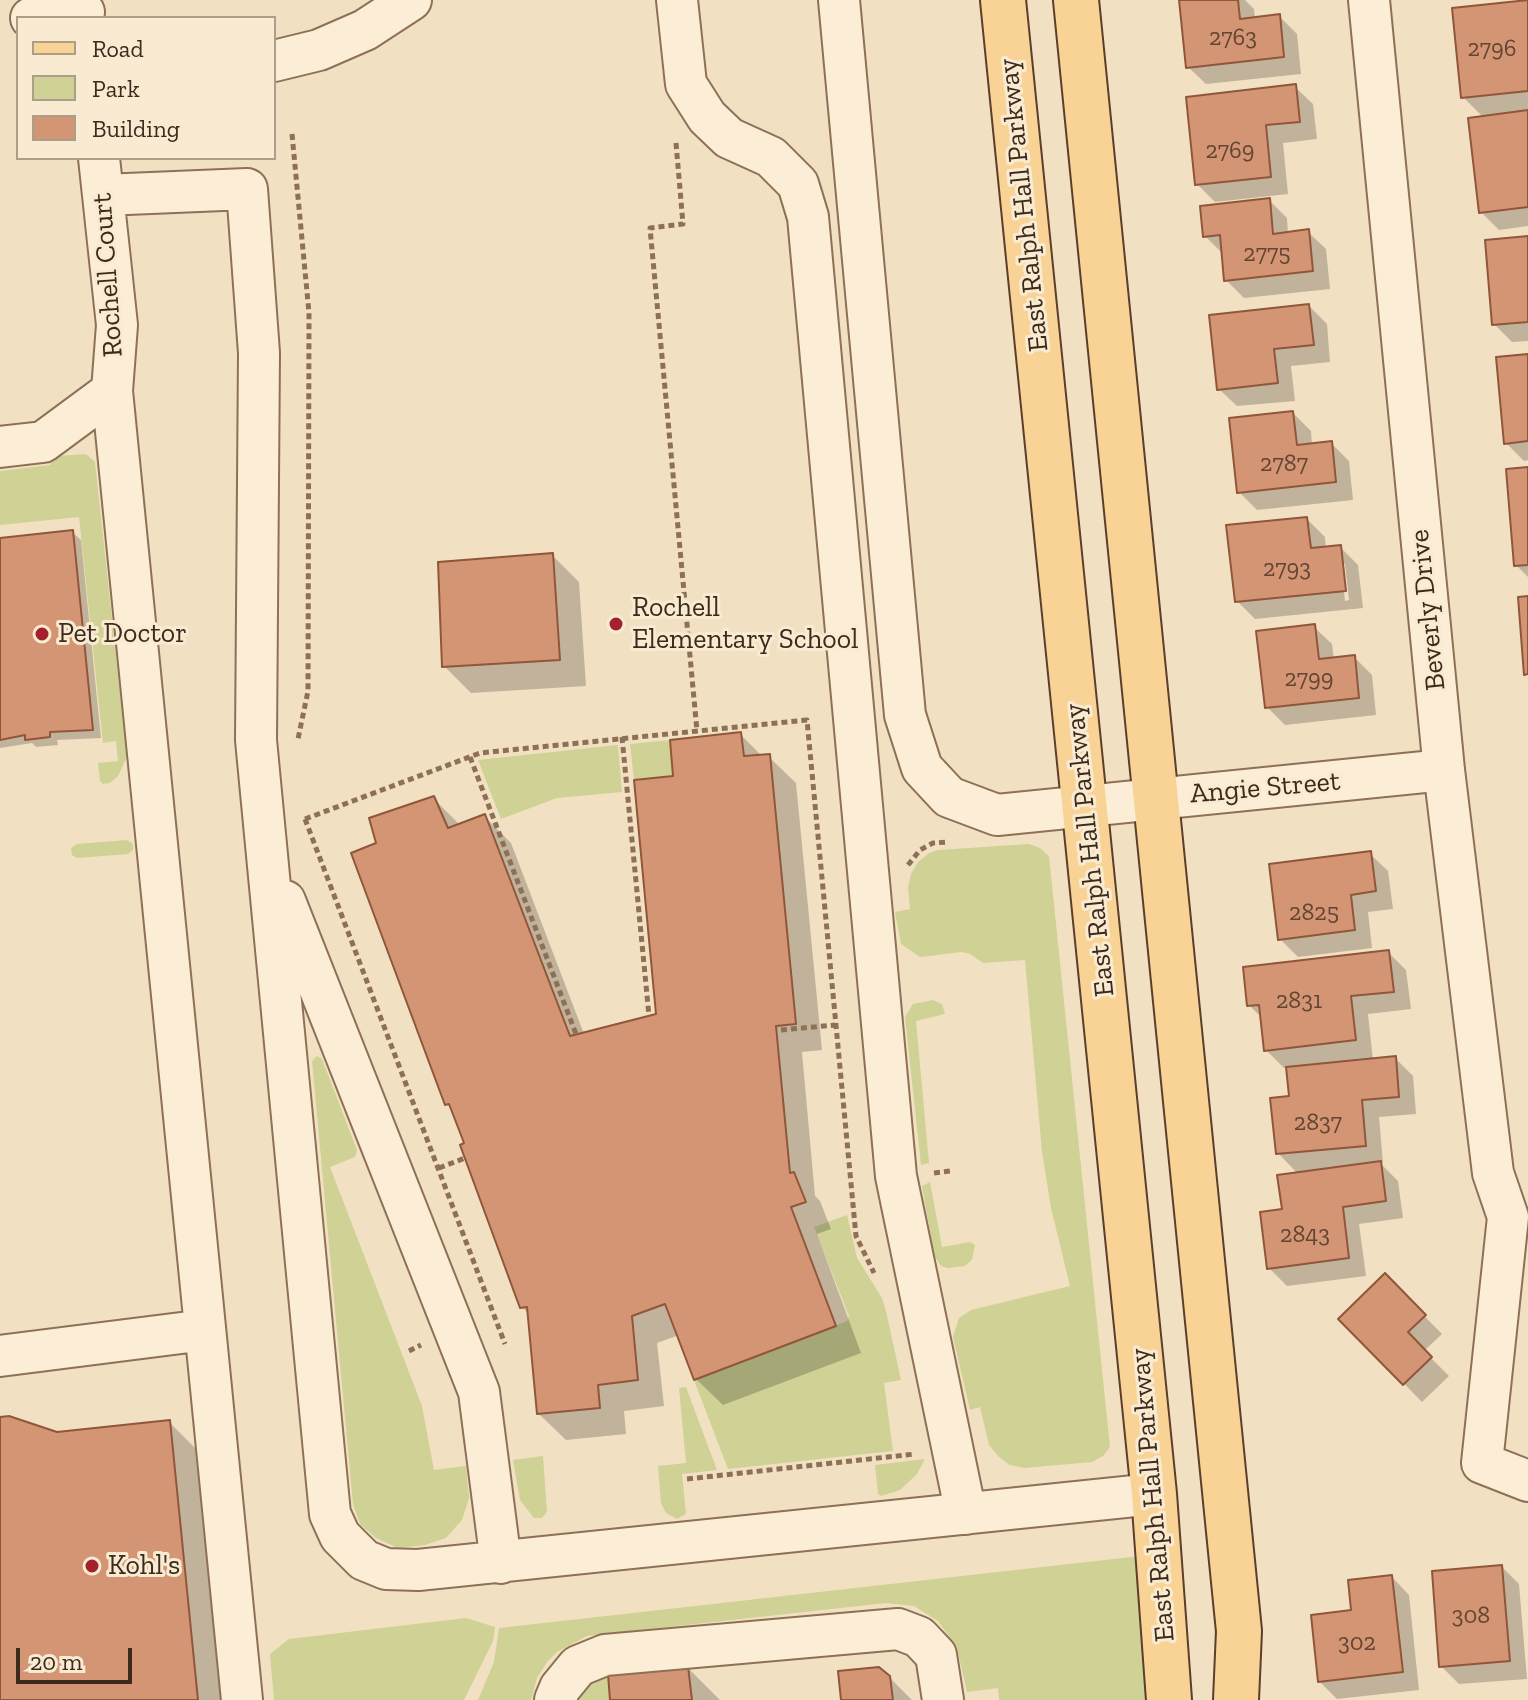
<!DOCTYPE html>
<style>
body{margin:0}
#map{position:relative;width:1528px;height:1700px;overflow:hidden;background:#f2e0c2;font-family:"Zilla Slab",serif}
canvas{display:block}
.legend{position:absolute;left:16px;top:16px;width:260px;height:144px;box-sizing:border-box;background:#f9ebd2;border:2px solid #ad9e8a;margin:0;padding:10px 14px;list-style:none;font-size:24px;color:#3c2a1d}
.legend li{display:flex;align-items:center;gap:16px;height:40px}
.legend b{width:40px;border:2px solid #ad9e8a}
.scale{position:absolute;left:16px;top:1648px;width:116px;height:36px;box-sizing:border-box;border:4px solid #3c2a1d;border-top:0;padding-left:10px;font-size:24px;line-height:28px;white-space:nowrap;color:#3c2a1d;-webkit-text-stroke:6px #f9ebd2;paint-order:stroke}
</style>
<div id="map">
<canvas width="1528" height="1700"></canvas>
<ul class="legend">
<li><b style="height:10px;background:#f9d396"></b>Road</li>
<li><b style="height:22px;background:#cfd294"></b>Park</li>
<li><b style="height:22px;background:#d49574"></b>Building</li>
</ul>
<div class="scale">20 m</div>
</div>
<script>
const ctx = document.querySelector('canvas').getContext('2d');
ctx.lineJoin = 'round';
function fillPath(path, color) { ctx.fillStyle = color; ctx.fill(path, 'evenodd'); }
const shape = rows => new Path2D(rows.map(r => 'M' + r).join(''));
function strokePath(path, color, width, dash) { ctx.strokeStyle = color; ctx.lineWidth = width; ctx.lineCap = dash ? 'butt' : 'round'; ctx.setLineDash(dash || []); ctx.stroke(path); }
function drawText(font, color, halo, rows, align = 'center') {
  ctx.font = font + ' "Zilla Slab",serif'; ctx.lineWidth = 6; ctx.setLineDash([]); ctx.textBaseline = 'middle'; ctx.strokeStyle = halo; ctx.fillStyle = color; for (const [text, x, y, turn = 0] of rows) {
    ctx.save(); ctx.translate(x, y); ctx.rotate((+turn || 0) * Math.PI / 180); ctx.textAlign = isNaN(turn) ? turn : align; if (halo) ctx.strokeText(text, 0, 0); ctx.fillText(text, 0, 0); ctx.restore();
  }
}
fillPath(shape([
 [86,454,95,462,127,757,118,776,110,783,103,784,100,781,98,763,118,761,116,741,103,743,79,517,0,525,0,471,50,465,57,456],
 [670,740,673,776,634,780,630,744],
 [618,745,622,792,557,798,501,819,478,760],
 [127,840,133,844,133,850,128,854,77,858,72,855,71,848,77,844],
 [1029,844,1040,848,1049,856,1110,1447,1103,1456,1092,1462,1024,1468,1010,1465,999,1457,989,1445,980,1407,970,1410,953,1337,959,1318,971,1310,1070,1286,1051,1208,1042,1152,1025,960,983,963,970,954,962,952,920,957,901,944,895,912,910,909,908,887,911,874,918,862,929,853,938,850],
 [933,1000,942,1004,945,1014,916,1021,929,1163,921,1165,905,1017,913,1004],
 [317,1056,322,1059,357,1150,355,1157,330,1167,422,1406,434,1470,466,1466,469,1498,462,1520,446,1538,425,1545,398,1548,376,1538,360,1524,353,1504,312,1061],
 [930,1182,942,1247,970,1242,975,1245,972,1260,965,1266,948,1268,941,1266,934,1255,922,1186],
 [847,1215,857,1258,882,1298,886,1311,901,1380,884,1383,893,1451,728,1469,694,1380,847,1321,849,1316,814,1227],
 [686,1387,717,1470,682,1474,686,1514,677,1519,666,1513,661,1503,658,1466,686,1463,679,1388],
 [543,1456,547,1512,542,1518,534,1518,520,1500,513,1460],
 [925,1459,917,1474,900,1490,881,1496,878,1494,875,1465],
 [1140,1556,1146,1650,1145,1700,999,1700,998,1688,967,1692,957,1648,938,1621,914,1606,886,1603,587,1636,557,1652,547,1662,537,1678,531,1700,478,1700,494,1662,499,1628],
 [466,1618,495,1627,493,1641,464,1700,274,1700,270,1654,289,1639],
 [608,1674,610,1700,574,1700,588,1683]
]), '#cfd294');
fillPath(shape([
 [1181,0,1245,0,1254,9,1255,19,1279,16,1297,34,1301,74,1206,84,1188,67],
 [1528,2,1528,226,1499,230,1481,212,1484,118,1463,97],
 [1295,87,1313,104,1317,139,1283,143,1288,194,1215,202,1197,184],
 [1269,200,1287,218,1288,234,1308,232,1326,249,1330,289,1244,298,1226,280,1223,254,1205,236],
 [1528,238,1528,341,1512,342,1494,324],
 [1309,306,1327,324,1330,362,1291,366,1295,401,1237,406,1219,389],
 [1528,356,1528,460,1524,461,1506,443],
 [1293,413,1311,431,1312,446,1331,443,1349,461,1353,500,1257,510,1239,492],
 [1528,469,1528,577,1516,565],
 [1307,519,1325,537,1326,549,1340,547,1358,565,1363,608,1255,619,1237,601],
 [1341,564,1345,564,1349,600,1345,601],
 [72,532,81,540,101,738,57,740,58,745,36,747,32,743,0,748,0,540],
 [552,555,579,582,586,686,471,693,444,666],
 [1314,627,1332,644,1334,660,1354,657,1372,675,1376,715,1285,725,1267,707],
 [740,734,763,757,769,757,796,783,822,1050,802,1052,815,1196,820,1201,831,1229,817,1234,861,1353,723,1405,696,1379,679,1335,657,1343,664,1406,624,1411,626,1434,566,1440,539,1414,530,1315,522,1307,466,1144,454,1111,447,1104,379,844,433,798,460,825,484,816,511,843,584,1034,659,1016,675,777],
 [1370,854,1388,871,1393,909,1368,912,1372,948,1298,957,1280,939],
 [1388,952,1406,970,1411,1009,1368,1014,1373,1060,1395,1058,1413,1076,1416,1114,1379,1117,1383,1163,1380,1163,1398,1181,1403,1218,1359,1224,1366,1276,1287,1286,1269,1268,1284,1211,1298,1174,1278,1153,1291,1098,1288,1067,1284,1068,1266,1050,1262,1018,1249,1005],
 [1385,1276,1442,1334,1424,1351,1449,1376,1422,1402,1341,1319],
 [0,1419,57,1434,169,1422,196,1449,221,1700,0,1700],
 [1502,1567,1519,1584,1527,1679,1459,1684,1441,1666],
 [1392,1577,1409,1595,1419,1690,1337,1699,1319,1681,1353,1612],
 [688,1668,720,1700,612,1700],
 [889,1677,912,1700,843,1700]
]), '#0003');
const building = shape([
 [1179,0,1238,0,1240,19,1280,14,1284,57,1186,68,1179,0],
 [1528,0,1528,91,1461,98,1452,8,1528,0],
 [1296,84,1300,122,1266,125,1271,177,1195,185,1186,97,1296,84],
 [1528,110,1528,207,1479,213,1468,118,1528,110],
 [1270,198,1273,234,1309,229,1313,271,1224,281,1220,235,1203,237,1200,206,1270,198],
 [1528,236,1528,322,1492,325,1485,240,1528,236],
 [1309,304,1314,345,1274,349,1278,383,1217,390,1209,315,1309,304],
 [1528,354,1528,441,1504,444,1496,357,1528,354],
 [1293,411,1297,445,1332,441,1336,482,1237,493,1229,418,1293,411],
 [1528,467,1528,565,1514,566,1506,469,1528,467],
 [1307,517,1311,548,1341,545,1346,591,1235,602,1226,525,1307,517],
 [73,530,93,730,50,732,50,737,25,740,25,735,0,740,0,538,73,530],
 [553,553,560,660,442,667,438,562,553,553],
 [1528,596,1528,674,1524,675,1518,597,1528,596],
 [1315,624,1319,659,1355,655,1359,698,1265,708,1256,631,1315,624],
 [741,732,744,756,770,754,796,1024,776,1026,790,1173,794,1172,806,1202,791,1207,836,1326,694,1380,665,1304,632,1316,638,1380,598,1385,600,1408,537,1414,527,1307,520,1308,460,1145,464,1143,449,1104,445,1105,351,853,376,843,369,818,434,796,448,828,485,814,570,1036,656,1014,634,780,673,776,670,740,741,732],
 [1371,851,1376,891,1351,895,1355,930,1278,940,1269,864,1371,851],
 [1389,950,1394,992,1351,996,1356,1040,1264,1051,1259,1005,1247,1006,1243,967,1389,950],
 [1396,1056,1399,1097,1362,1100,1366,1146,1276,1154,1270,1098,1289,1096,1286,1067,1396,1056],
 [1381,1161,1386,1201,1343,1207,1349,1258,1267,1269,1260,1212,1282,1209,1277,1175,1381,1161],
 [1385,1273,1426,1315,1408,1332,1432,1357,1403,1385,1338,1319,1385,1273],
 [9,1416,57,1432,170,1420,198,1700,0,1700,0,1417,9,1416],
 [1502,1565,1510,1661,1439,1667,1432,1571,1502,1565],
 [1392,1575,1403,1672,1318,1682,1311,1615,1351,1610,1348,1580,1392,1575],
 [688,1666,692,1700,610,1700,608,1674,688,1666],
 [879,1667,890,1676,893,1700,841,1700,838,1671,879,1667]
]);
fillPath(building, '#d49574');
strokePath(building, '#90563a', 2);
const minor = shape([
 [677,0,686,84,707,117,729,138,771,157,798,184,808,217,896,1176,966,1514],
 [839,0,905,715,922,768,949,797,997,815,1444,770],
 [1369,0,1444,770,1493,1173,1508,1217,1482,1463,1528,1481],
 [31,18,84,12],
 [274,61,319,50,365,30,411,0],
 [99,158,117,325,112,391,242,1700],
 [103,195,247,189,259,353,256,740,330,1514,340,1536,364,1560,386,1569,418,1570,1154,1494],
 [0,447,43,442,112,391],
 [285,901,479,1392,501,1563],
 [0,1356,205,1330],
 [555,1700,560,1688,578,1666,605,1655,898,1629,919,1637,936,1655,943,1700]
]);
const major = shape([
 [1003,0,1154,1494,1169,1700],
 [1076,0,1239,1631,1236,1700]
]);
strokePath(minor, '#8e7057', 44);
strokePath(major, '#5b3e2b', 48);
strokePath(shape([
 [292,134,309,313,308,691,298,739],
 [676,143,683,224,650,228,697,731],
 [622,737,649,1016],
 [470,757,576,1034],
 [305,819,480,753,807,720,856,1236,874,1273],
 [305,819,505,1344],
 [908,865,920,850,933,843,949,842],
 [781,1030,835,1025],
 [439,1168,465,1158],
 [934,1173,950,1171],
 [409,1351,421,1345],
 [687,1479,915,1454]
]), '#8e7057', 5, [6, 4]);
strokePath(minor, '#fceed6', 40);
strokePath(major, '#f9d396', 44);
for (const [x, y, r, color] of [
 [616,624,8,"#a3212c"],
 [42,634,8,"#a3212c"],
 [92,1566,8,"#a3212c"]
]) { const dot = new Path2D(); dot.arc(x, y, r, 0, 2 * Math.PI); ctx.fillStyle = color; ctx.fill(dot); strokePath(dot, '#f9ebd2', 3); }
drawText('24px', '#624533', null, [
 ["2763",1233,38],
 ["2796",1492,49],
 ["2769",1230,151],
 ["2775",1267,254],
 ["2787",1284,464],
 ["2793",1287,569],
 ["2799",1309,679],
 ["2825",1314,913],
 ["2831",1299,1001],
 ["2837",1318,1123],
 ["2843",1305,1235],
 ["308",1471,1616],
 ["302",1357,1643]
]);
drawText('28px', '#3c2a1d', '#f9ebd2', [
 ["East Ralph Hall Parkway",1024,205,-96],
 ["Rochell Court",108,275,-94],
 ["Beverly Drive",1428,610,-96],
 ["Angie Street",1265,788,-5],
 ["East Ralph Hall Parkway",1090,850,-96],
 ["East Ralph Hall Parkway",1153,1495,-95]
]);
drawText('28px', '#3c2a1d', '#f9ebd2', [
 ["Rochell",632,608],
 ["Elementary School",632,640],
 ["Pet Doctor",58,634],
 ["Kohl's",108,1566]
], 'left');
</script>
